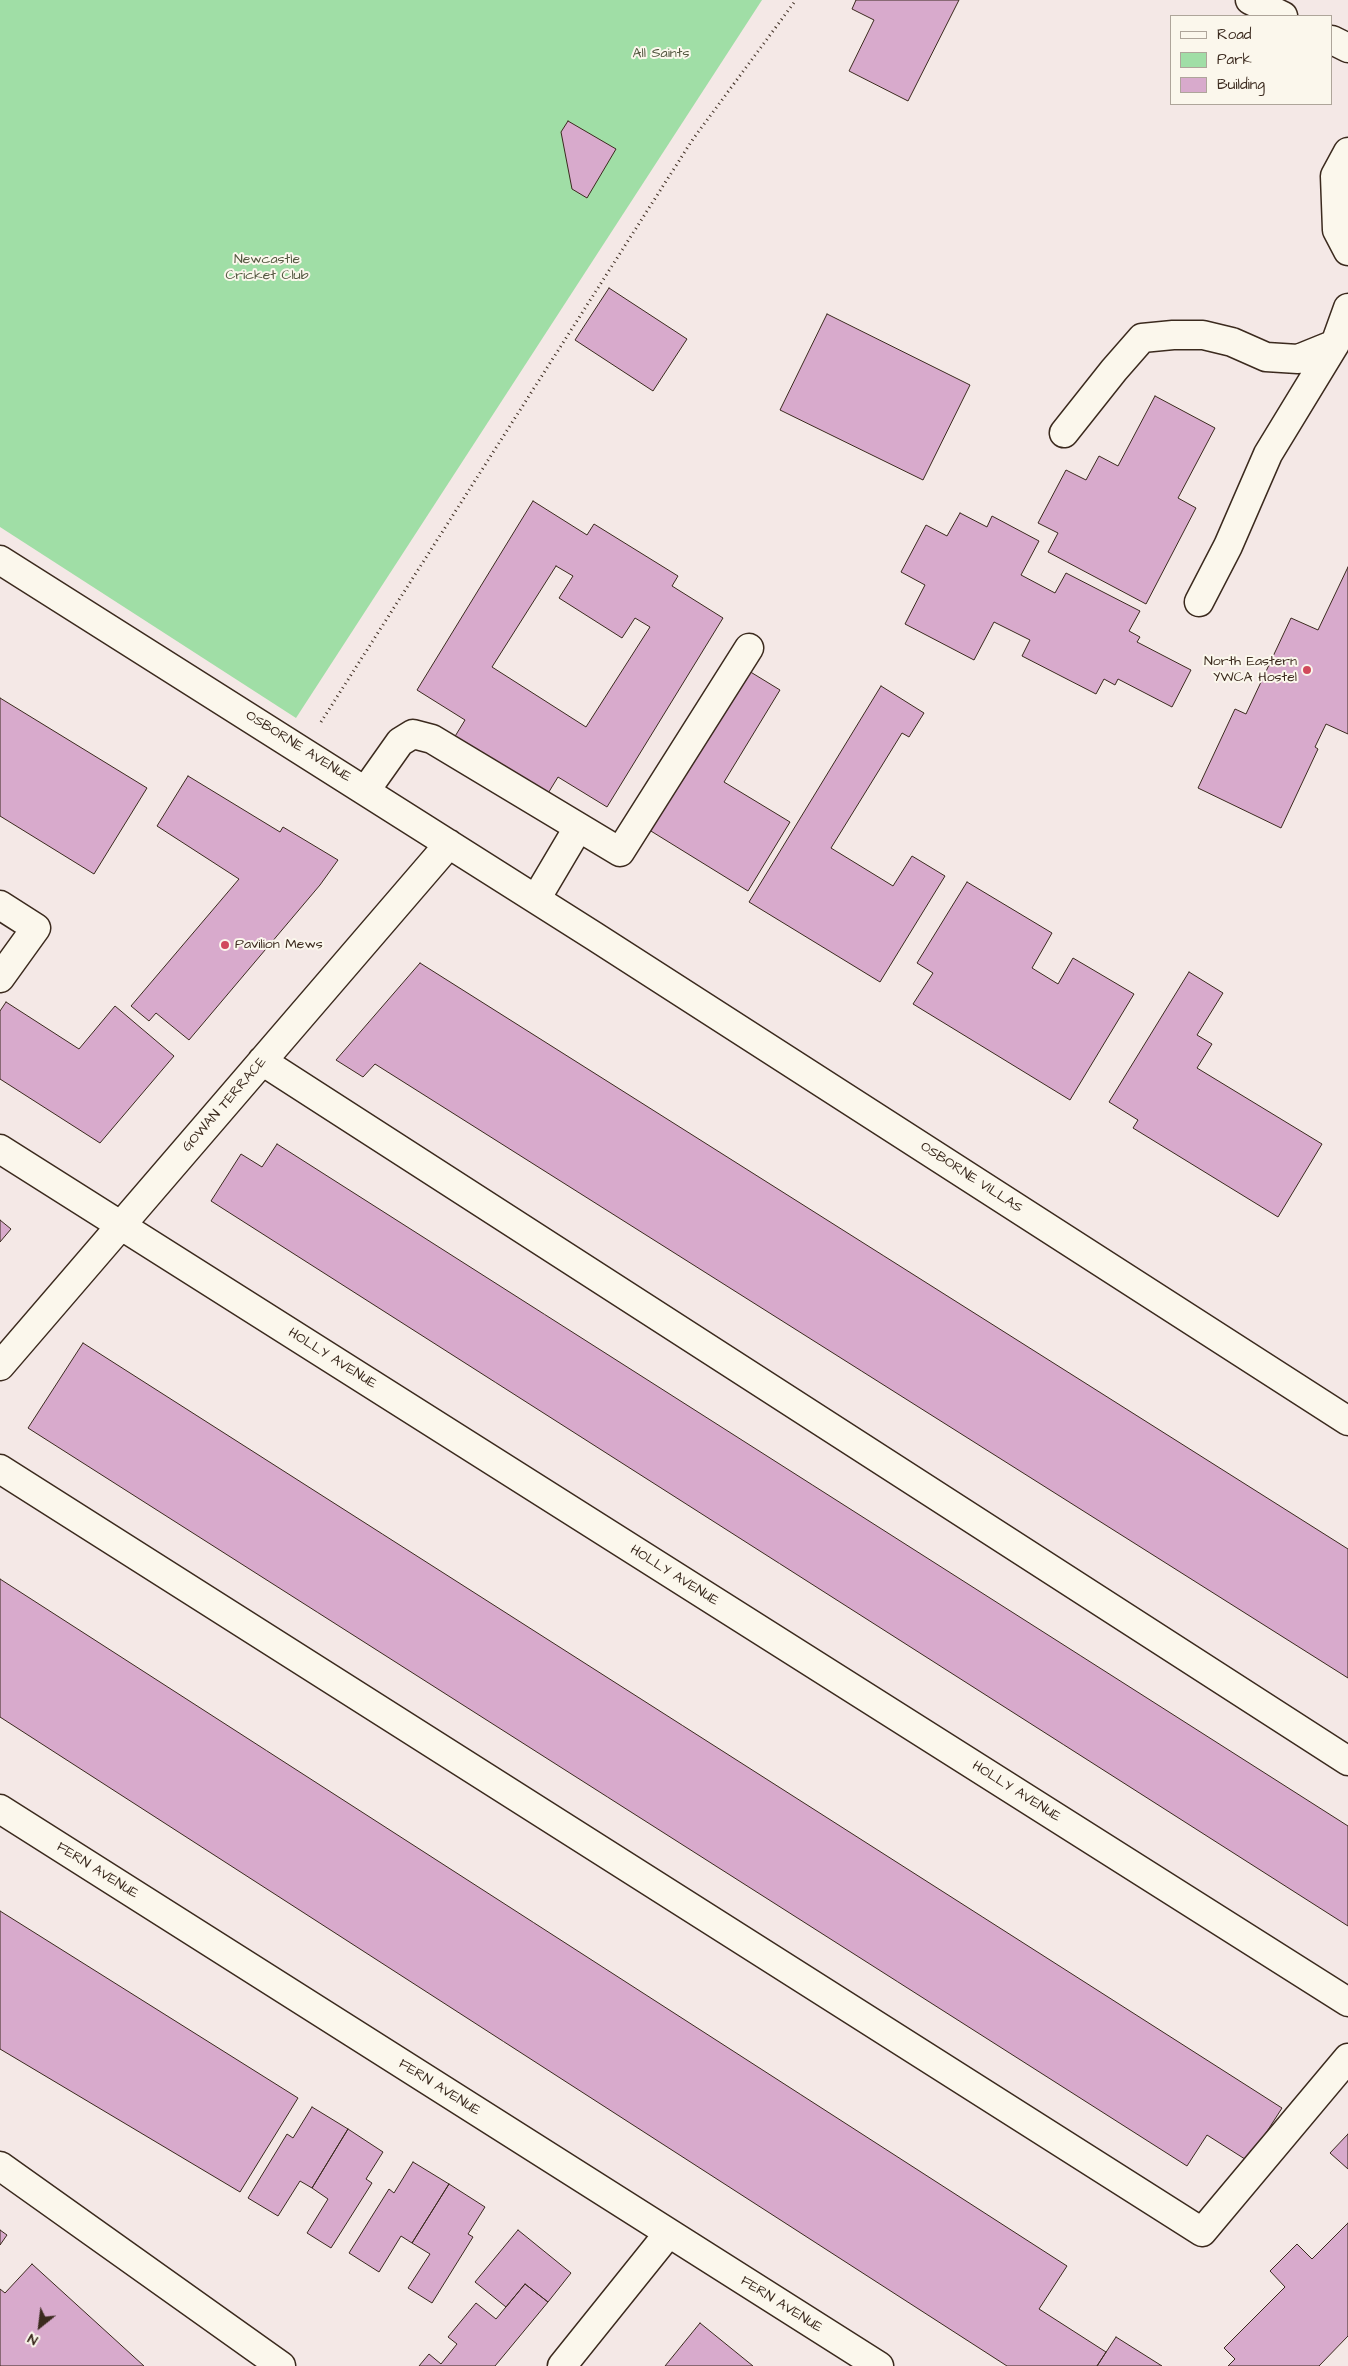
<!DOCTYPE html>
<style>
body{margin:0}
#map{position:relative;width:1348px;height:2366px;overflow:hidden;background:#f4e8e6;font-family:"Architects Daughter",sans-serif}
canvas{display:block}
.legend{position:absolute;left:1170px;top:15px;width:162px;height:90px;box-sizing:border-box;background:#fbf7ec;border:1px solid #aea59a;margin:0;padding:6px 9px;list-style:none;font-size:15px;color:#3b2a1e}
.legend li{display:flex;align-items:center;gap:10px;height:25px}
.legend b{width:25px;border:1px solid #aea59a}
.north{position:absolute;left:15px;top:2301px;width:50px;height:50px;-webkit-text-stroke:4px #fbf7ec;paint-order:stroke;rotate:209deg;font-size:14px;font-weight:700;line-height:20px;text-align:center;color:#3b2a1e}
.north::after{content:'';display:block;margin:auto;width:18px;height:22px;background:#3b2a1e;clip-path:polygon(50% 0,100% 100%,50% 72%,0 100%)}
</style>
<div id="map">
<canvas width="1348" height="2366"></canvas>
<ul class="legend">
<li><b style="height:6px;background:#fbf7ec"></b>Road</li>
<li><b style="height:14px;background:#a0dea6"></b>Park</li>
<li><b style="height:14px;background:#d8aacc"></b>Building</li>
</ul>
<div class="north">N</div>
</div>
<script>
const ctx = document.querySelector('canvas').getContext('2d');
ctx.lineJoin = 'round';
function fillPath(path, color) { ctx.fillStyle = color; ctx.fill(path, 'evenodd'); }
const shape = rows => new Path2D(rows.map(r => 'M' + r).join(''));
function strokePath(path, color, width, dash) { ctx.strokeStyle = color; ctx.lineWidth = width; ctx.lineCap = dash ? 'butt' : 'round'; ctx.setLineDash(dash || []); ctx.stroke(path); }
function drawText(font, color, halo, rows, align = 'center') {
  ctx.font = font + ' "Architects Daughter",sans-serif'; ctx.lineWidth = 4; ctx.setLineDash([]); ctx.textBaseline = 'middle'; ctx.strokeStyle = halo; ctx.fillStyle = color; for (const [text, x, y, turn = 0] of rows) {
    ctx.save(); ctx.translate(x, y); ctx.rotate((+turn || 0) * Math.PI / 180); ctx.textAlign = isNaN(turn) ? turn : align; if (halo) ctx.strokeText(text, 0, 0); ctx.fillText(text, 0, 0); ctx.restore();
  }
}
fillPath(shape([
 [0,0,762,0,296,718,0,527]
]), '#a0dea6');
const building = shape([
 [856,0,959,0,908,101,849,71,874,20,852,9,856,0],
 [568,121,616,149,587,198,572,189,561,132,568,121],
 [609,288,687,339,653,391,575,340,609,288],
 [827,314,970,385,923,480,780,410,827,314],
 [1155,396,1215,428,1178,498,1196,508,1146,604,1048,552,1058,533,1038,523,1066,470,1086,480,1099,456,1118,466,1155,396],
 [533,501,587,535,594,524,678,576,672,586,723,618,607,807,558,777,547,795,454,738,465,720,417,690,533,501],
 [556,566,573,576,559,598,622,638,635,618,650,627,586,727,492,667,556,566],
 [960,513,987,527,992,516,1039,541,1021,575,1055,593,1066,573,1140,611,1129,631,1140,637,1137,642,1191,670,1172,707,1118,679,1115,685,1104,679,1096,694,1022,656,1030,640,994,622,974,660,905,624,925,585,901,572,926,525,947,536,960,513],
 [1348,567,1348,734,1326,724,1315,747,1318,749,1281,828,1198,788,1235,709,1246,714,1291,618,1318,630,1348,567],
 [744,668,780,690,724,782,790,822,748,891,646,828,744,668],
 [881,686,924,713,909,737,902,733,831,848,893,886,912,856,945,876,880,982,749,902,881,686],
 [0,698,147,788,94,874,0,816,0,698],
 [188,776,280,832,283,827,338,860,320,885,189,1040,156,1013,149,1021,131,1006,239,879,157,826,188,776],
 [967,882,1052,933,1032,968,1058,984,1073,958,1134,994,1070,1100,913,1004,933,973,917,963,967,882],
 [420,963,1348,1549,1348,1678,375,1064,363,1077,336,1060,420,963],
 [1189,972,1223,993,1197,1035,1212,1044,1197,1068,1322,1144,1278,1217,1133,1128,1138,1120,1109,1102,1189,972],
 [6,1002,79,1049,115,1006,174,1056,100,1143,0,1079,0,1011,6,1002],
 [277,1144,1348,1826,1348,1926,211,1201,241,1154,262,1167,277,1144],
 [0,1220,11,1229,0,1242,0,1220],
 [83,1343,1282,2108,1248,2161,1207,2135,1187,2166,28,1428,83,1343],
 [0,1579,1067,2266,1039,2309,1106,2352,1097,2366,1007,2366,0,1717,0,1579],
 [0,1911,298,2098,240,2192,0,2049,0,1911],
 [312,2107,348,2129,312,2188,300,2181,278,2216,248,2198,287,2134,293,2138,312,2107],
 [348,2129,383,2152,366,2179,372,2183,331,2248,307,2233,328,2199,312,2188,348,2129],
 [1348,2134,1348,2169,1330,2153,1348,2134],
 [413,2162,449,2184,412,2243,401,2236,379,2272,349,2253,389,2189,394,2193,413,2162],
 [449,2184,485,2207,468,2234,473,2237,432,2303,408,2288,430,2254,412,2243,449,2184],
 [1348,2223,1348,2336,1319,2366,1228,2366,1235,2359,1224,2348,1285,2287,1270,2271,1297,2244,1312,2259,1348,2223],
 [0,2230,7,2235,0,2245,0,2230],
 [518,2230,571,2273,548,2302,525,2284,506,2307,475,2282,518,2230],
 [32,2264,144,2366,0,2366,0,2289,5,2293,32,2264],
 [525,2284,548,2302,495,2366,419,2366,429,2354,441,2364,457,2344,448,2337,476,2303,496,2319,525,2284],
 [700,2323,753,2366,665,2366,700,2323],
 [1116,2337,1162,2366,1097,2366,1116,2337]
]);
fillPath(building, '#d8aacc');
strokePath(building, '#3b2a1e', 1);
const minor = shape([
 [1250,0,1283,16],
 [1332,40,1348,48],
 [1348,152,1335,176,1337,230,1348,251],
 [1064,433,1114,370,1142,338,1173,335,1203,335,1232,342,1266,357,1298,359,1335,344,1348,308],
 [0,560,594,936,1348,1421],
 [1199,602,1228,546,1268,454,1335,344],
 [366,790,400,742,413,734,432,739,620,852,749,648],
 [536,899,578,828],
 [0,905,36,928,0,978],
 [262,1061,1348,1761],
 [0,1149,1348,2002],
 [0,1366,449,844],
 [0,1469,1202,2232,1348,2058],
 [0,1809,879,2366],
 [0,2166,281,2366],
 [562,2366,668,2234]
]);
strokePath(minor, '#3b2a1e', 31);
strokePath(shape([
 [321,722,693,139,796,0]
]), '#3b2a1e', 3, [1, 4]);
strokePath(minor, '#fbf7ec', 28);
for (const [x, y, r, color] of [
 [1307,670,5,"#d1495b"],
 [225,945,5,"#d1495b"]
]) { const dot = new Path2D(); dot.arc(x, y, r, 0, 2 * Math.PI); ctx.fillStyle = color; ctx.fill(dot); strokePath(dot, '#fbf7ec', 2); }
drawText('14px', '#545740', '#fbf7ec', [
 ["All Saints",661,54],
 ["Newcastle",267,260],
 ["Cricket Club",267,276]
]);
drawText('14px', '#3b2a1e', '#fbf7ec', [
 ["North Eastern",1297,662],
 ["YWCA Hostel",1297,678],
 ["Pavilion Mews",235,945,"left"]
], 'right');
drawText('14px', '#3b2a1e', '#fbf7ec', [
 ["OSBORNE AVENUE",298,747,32],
 ["GOWAN TERRACE",225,1105,-49],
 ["OSBORNE VILLAS",971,1178,33],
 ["HOLLY AVENUE",332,1359,32],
 ["HOLLY AVENUE",674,1576,32],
 ["HOLLY AVENUE",1016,1792,32],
 ["FERN AVENUE",97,1871,32],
 ["FERN AVENUE",439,2088,32],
 ["FERN AVENUE",781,2305,32]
]);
</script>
